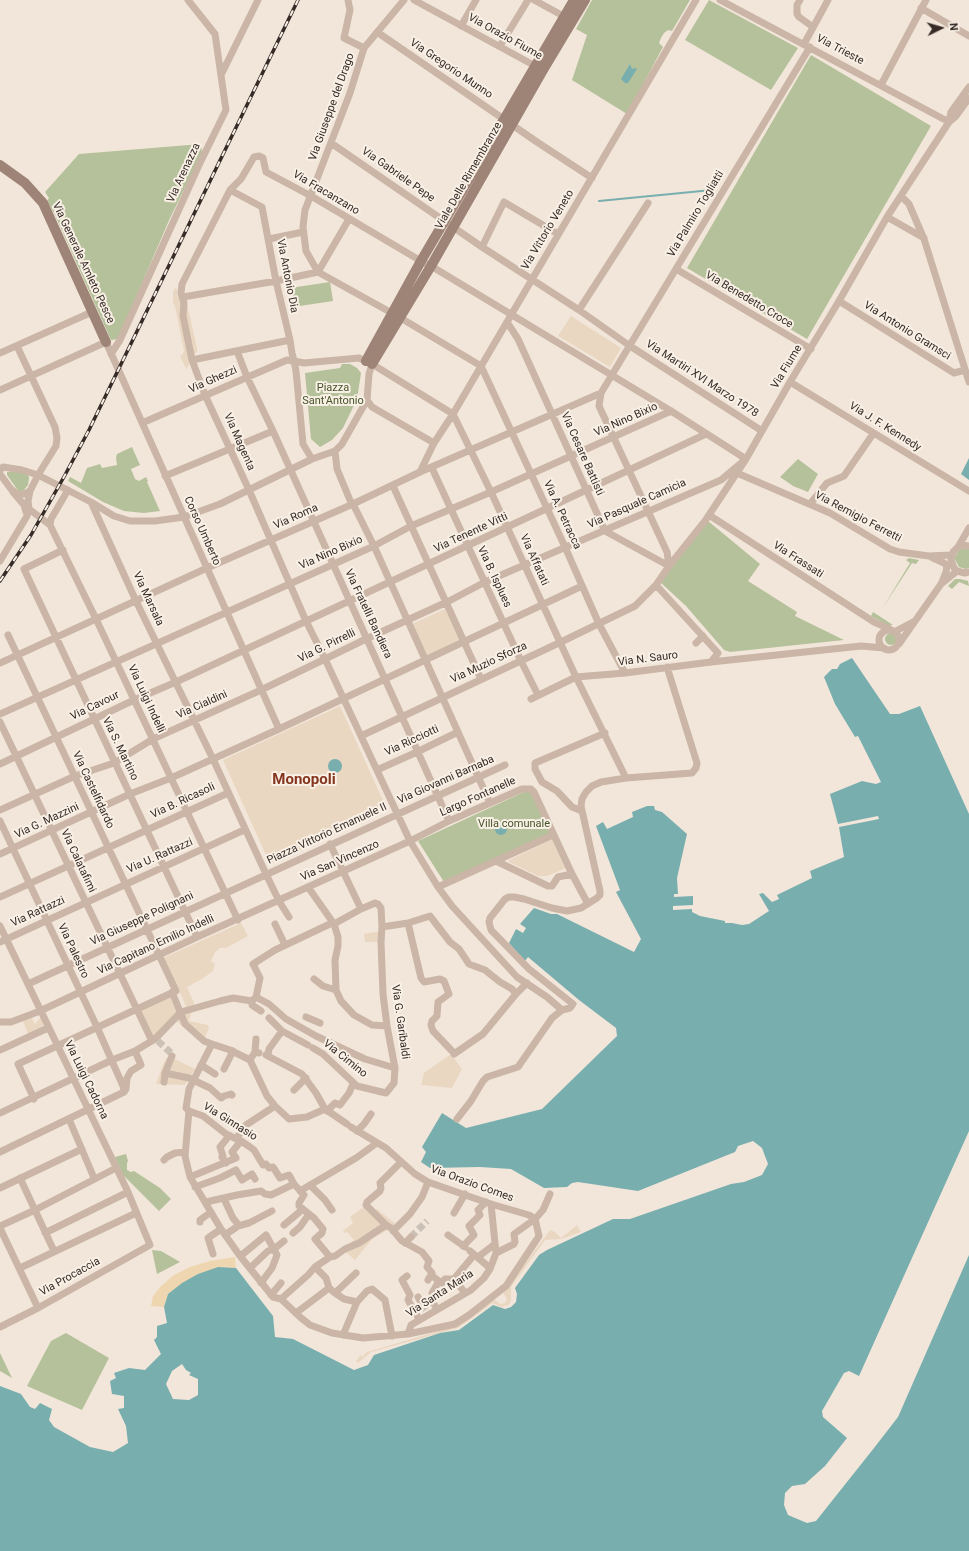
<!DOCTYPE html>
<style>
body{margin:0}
#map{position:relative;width:969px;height:1551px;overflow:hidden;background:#f2e6da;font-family:Roboto,sans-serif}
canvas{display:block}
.north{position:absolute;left:921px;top:8px;width:40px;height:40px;-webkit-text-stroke:3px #f9f0e6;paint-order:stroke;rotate:85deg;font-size:11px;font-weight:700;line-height:16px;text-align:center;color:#362b27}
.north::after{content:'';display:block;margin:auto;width:14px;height:18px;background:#362b27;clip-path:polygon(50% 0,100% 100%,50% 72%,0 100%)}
</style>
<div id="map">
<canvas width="969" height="1551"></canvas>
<div class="north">N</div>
</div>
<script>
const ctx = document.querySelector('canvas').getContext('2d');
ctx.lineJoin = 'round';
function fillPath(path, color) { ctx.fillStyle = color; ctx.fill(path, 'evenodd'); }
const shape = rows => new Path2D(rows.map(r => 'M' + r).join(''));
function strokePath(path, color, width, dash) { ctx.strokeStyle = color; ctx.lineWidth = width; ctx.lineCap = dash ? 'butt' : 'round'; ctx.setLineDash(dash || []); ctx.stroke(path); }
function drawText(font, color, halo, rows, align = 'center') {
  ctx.font = font + ' Roboto,sans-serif'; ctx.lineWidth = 4; ctx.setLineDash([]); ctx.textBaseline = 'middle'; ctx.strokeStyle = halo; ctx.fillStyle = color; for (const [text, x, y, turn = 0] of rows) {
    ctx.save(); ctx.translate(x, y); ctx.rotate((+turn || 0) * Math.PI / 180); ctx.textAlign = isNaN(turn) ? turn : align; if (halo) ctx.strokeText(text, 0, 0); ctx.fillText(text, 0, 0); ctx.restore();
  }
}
fillPath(shape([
 [592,0,690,0,672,31,668,30,664,33,661,38,659,43,663,47,627,114,572,80,587,35,576,29],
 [709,0,798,48,771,90,685,40],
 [811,55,931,126,807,339,687,268],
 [201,144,202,153,170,218,118,339,111,340,55,215,47,201,49,198,45,192,79,154],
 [330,282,333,301,293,307,290,288],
 [342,364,350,364,357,368,361,373,357,399,343,428,332,440,320,447,311,439,305,373,340,368],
 [132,447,140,465,131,469,135,479,139,481,146,477,148,481,147,482,160,511,144,513,124,511,103,502,68,481,70,477,81,483,87,468,100,464,102,468,117,465,116,458,117,454],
 [798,459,818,474,808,492,793,486,780,477],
 [20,471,28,474,29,478,28,485,23,491,19,492,7,475,7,472],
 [708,521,760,564,748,581,797,612,795,616,844,640,730,652,724,650,686,606,660,582],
 [965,548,969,549,969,568,966,569,959,567,954,558,959,550],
 [909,558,919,560,916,564,912,563,882,609,910,563,906,560],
 [955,579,960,579,968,581,969,586,959,582,952,589,948,586],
 [873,612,893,625,888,625,871,616],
 '885 639a6 6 0 1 1 12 0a6 6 0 1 1-12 0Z',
 [529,791,533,794,552,834,444,882,418,841,524,792],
 [126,1154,128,1161,127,1163,127,1170,131,1172,134,1171,160,1188,171,1199,159,1211,123,1175,115,1157],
 [152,1250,161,1251,180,1262,157,1274],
 [66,1333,109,1358,82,1410,27,1386,51,1341],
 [0,1353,12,1378,0,1371]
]), '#b5c19a');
fillPath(shape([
 [235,1257,236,1268,218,1267,168,1294,164,1307,151,1306,153,1296,161,1286,174,1275,190,1267,210,1261]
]), '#eed7b0');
fillPath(shape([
 [175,288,177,289,178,297,181,301,187,304,197,348,197,352,192,356,188,367,186,369,180,356,182,355,184,351,175,306,173,303,173,293],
 [571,316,621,348,610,367,558,336],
 [445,609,461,641,427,656,412,624],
 [340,706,387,809,270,864,223,760],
 [553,839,566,868,547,876,538,876,509,862,509,860],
 [241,923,248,936,226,948,220,948,215,952,211,961,215,964,213,971,202,979,187,987,194,1003,189,1021,208,1025,209,1027,204,1041,202,1042,176,1021,153,1037,140,1010,170,997,177,1013,186,1006,163,958],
 [382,931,381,942,365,942,364,934],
 [31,1017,35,1024,41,1017,45,1024,29,1036,23,1021],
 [170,1054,175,1059,195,1069,185,1085,156,1084,164,1062],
 [451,1054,462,1069,452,1088,421,1085,424,1073],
 [369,1203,376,1210,377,1209,397,1225,373,1238,355,1260,342,1249,354,1240,347,1232,344,1233,343,1231,353,1223,350,1217],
 [577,1225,581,1232,561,1239,545,1240,511,1287,511,1300,509,1305,501,1307,493,1303,458,1328,371,1352,358,1363,356,1361,361,1355,362,1357,367,1352,456,1326,494,1299,500,1304,505,1303,507,1299,503,1293,550,1230,555,1232,561,1238]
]), '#ead7c1');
fillPath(shape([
 [630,64,632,69,635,68,637,69,628,83,625,83,621,79],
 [969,458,969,480,961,474],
 [852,658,890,714,899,714,920,706,969,814,969,1131,859,1376,849,1371,844,1373,822,1411,823,1417,847,1438,825,1466,805,1484,792,1486,785,1493,784,1505,788,1515,807,1523,816,1521,874,1448,898,1417,969,1255,969,1551,0,1551,0,1386,21,1394,30,1407,35,1409,40,1403,52,1409,49,1420,54,1427,90,1447,113,1452,128,1443,126,1426,118,1409,124,1408,124,1396,112,1394,110,1381,116,1378,114,1373,129,1368,145,1370,161,1354,154,1340,157,1337,157,1326,167,1323,164,1307,168,1294,182,1283,198,1274,218,1267,236,1268,273,1316,275,1337,293,1339,354,1370,368,1365,374,1355,440,1333,459,1330,493,1305,505,1309,511,1307,516,1302,517,1294,515,1288,539,1255,547,1250,613,1219,630,1219,731,1184,744,1182,762,1175,768,1164,762,1148,753,1141,738,1146,735,1152,638,1191,578,1182,572,1183,567,1187,544,1188,511,1169,480,1167,430,1168,421,1162,426,1152,422,1147,442,1113,466,1128,542,1109,617,1036,616,1028,579,1000,528,957,525,961,509,943,516,929,523,933,526,928,520,924,534,908,551,914,557,914,634,952,641,939,616,892,620,890,596,826,603,822,607,829,633,817,632,812,647,806,654,806,655,810,662,812,687,834,677,878,678,894,674,894,674,897,693,896,693,905,673,906,673,910,692,909,692,912,700,916,725,921,725,923,732,923,742,925,749,924,769,911,759,894,763,893,772,902,779,899,777,895,812,878,810,871,844,857,839,827,879,819,878,816,838,824,830,794,862,781,876,784,881,782,858,736,855,737,835,704,824,677,832,669,837,669,840,664],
 [182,1364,186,1370,191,1373,189,1375,198,1379,198,1395,189,1400,173,1399,166,1384,172,1371],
 '328 766a7 7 0 1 1 14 0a7 7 0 1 1-14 0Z',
 '495 829a6 6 0 1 1 12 0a6 6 0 1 1-12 0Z'
]), '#79aeaf');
strokePath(shape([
 [599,201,712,190]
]), '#79aeaf', 2);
strokePath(shape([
 [158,1041,171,1053,172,1056],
 [411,1237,427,1221],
 [422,1304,429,1314]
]), '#ccc1b6', 7, [7, 3.5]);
strokePath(shape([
 [348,0,350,10,344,38,364,48],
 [404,0,364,48,350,93,305,210,303,227,306,251,318,272,399,317,481,366,565,547,599,624,625,673],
 [414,0,539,68],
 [534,0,567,18],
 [720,0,949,122],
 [800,0,797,5,797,14,799,17,813,27],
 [921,8,969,36],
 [461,26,476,0],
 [377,32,537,142,592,178],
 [804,44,828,0],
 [500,46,528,0],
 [221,75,258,0],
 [881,85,926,0],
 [949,122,951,112,969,87],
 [331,143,482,247,579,310,630,346,762,431],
 [901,196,909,204,924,239,969,382],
 [887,217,924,238],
 [269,239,303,232],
 [482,247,504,202,558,234],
 [676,269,811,349],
 [183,297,276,281,318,272,349,219],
 [839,301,954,373,965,370],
 [579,310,648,203],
 [507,322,518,339,605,531,669,566],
 [17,346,55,427,57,438,56,446,38,475,91,502,136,601,213,759,266,874,279,901,289,917],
 [237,351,247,377,273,431,449,821],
 [0,353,92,312],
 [111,354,120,340,199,165,226,110,215,34,188,0],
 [192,360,290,340],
 [372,364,453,414,491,492,576,677,626,778],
 [790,382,969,491],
 [0,390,106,342,279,729],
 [367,400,372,407,434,443],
 [142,423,287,360,294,361,304,363,359,358,372,364,369,374,367,400,342,444,335,451,312,459,303,444,296,371,294,361,292,353,290,340,276,281,262,207,230,190],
 [335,451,337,469,352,505],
 [432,468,521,661,538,695],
 [0,470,3,467,22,470,38,475,30,491,24,494,18,495,11,489,0,474],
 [420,472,434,443,453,414,696,0],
 [737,473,830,513,890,549,899,552,929,556,951,555],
 [165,476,273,431],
 [393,486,481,679],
 [68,490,51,519,50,525,96,619,238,920],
 [30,491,28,501,29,509,50,525],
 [13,492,24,505,26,512],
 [91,502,114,516,130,521,155,521,184,517,220,504,312,459],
 [353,504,374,546,490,803],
 [810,504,827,483,844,476,873,434],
 [709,515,874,622,890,629],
 [969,546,962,545,958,547,953,552,951,560,954,568,957,571,965,573,969,572],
 [958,547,969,528],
 [63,550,24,569,197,937],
 [931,557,944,563,947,566,946,572,942,582],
 [0,561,27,516,29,509],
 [669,566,667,552,599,406,601,393,810,47],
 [656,585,718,653,711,662],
 '879 640a10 10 0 1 1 20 0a10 10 0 1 1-20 0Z',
 [896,631,913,622],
 [8,635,176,991,18,1064,34,1099],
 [696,643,703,636],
 [899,644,941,584,957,571],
 [0,663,207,568,353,504,420,472,601,393],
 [531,699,576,677,625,673,711,662,861,646,884,648],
 [0,714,374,546,411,526,491,492,671,411],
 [0,722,152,1041],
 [361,736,561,642,635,606,656,585,669,566,705,521,746,459,790,382,839,301,887,217,949,122,956,116,969,98],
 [0,764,134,700,176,682,706,434],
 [377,770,417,752,458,732],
 [0,810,75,776,114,763,153,739,261,690,325,659,366,639,449,601,485,582,721,480,746,459,671,411,431,266,421,261,311,196,266,172,263,158,259,156,254,157,241,179,230,190,182,284,181,293,184,303,183,316,192,360,205,395,249,490,306,621,325,659,410,841,438,887,452,906,517,977,547,997,562,1010],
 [582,811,572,807,557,791,542,782,535,769,535,763,605,733],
 [0,821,97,1027,123,1086,124,1092],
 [330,844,361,909],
 [0,854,130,794,171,778,279,729,582,586],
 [496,861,548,886,552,886,558,877,572,874],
 [308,887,334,924],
 [438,887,553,835],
 [0,897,228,793],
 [408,923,421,978,424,982,440,979,444,981,449,994,438,1002,437,1016,432,1021,431,1025,433,1031,452,1051],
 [275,924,285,945],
 [334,924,361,909,375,903,378,904,381,908,382,927,408,923,430,916,450,942,459,949,469,964,485,970,500,982,512,989,516,994,527,983],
 [334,924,338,937,338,946,335,960,336,990,341,1001,354,1015,372,1025,387,1026],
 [0,926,128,1192,150,1245,38,1308,0,1327],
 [0,942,244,830],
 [314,979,323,986,336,990],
 [28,984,505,765],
 [172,992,185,1024,204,1041,212,1044,230,1050,250,1060,255,1052,259,1053],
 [256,997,269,1004,286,1019,316,1036,365,1059,395,1068],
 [252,1001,256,997,260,978,253,964,275,950,332,923],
 [252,1001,252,1005,261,1011],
 [181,1012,220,1001,233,998,252,1001],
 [306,1017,320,1023],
 [269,1018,282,1031,308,1045],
 [0,1022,11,1022,40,1011,197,937,410,841,449,821,522,789,531,789,534,792,572,874,588,904],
 [212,1044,189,1089,186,1108,189,1111,185,1156,190,1177,221,1229,240,1256,273,1297,281,1299],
 [313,1048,323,1054,357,1086,386,1093,394,1083,395,1068,387,1026,383,994,381,942,382,927],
 [0,1050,48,1028],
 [255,1052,256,1039],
 [454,1054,483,1034,516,994],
 [266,1055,302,1074,316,1093,325,1109,347,1124],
 [268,1055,269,1049,282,1031],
 [172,1056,165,1073,189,1078,210,1088,221,1098,224,1096,231,1094,232,1095],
 [250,1060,267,1096,275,1106,289,1119,307,1117,325,1109],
 [201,1065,215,1074],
 [224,1069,233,1051],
 [164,1082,165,1073],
 [294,1090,306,1078],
 [189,1111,203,1116,226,1134,241,1141,250,1147,254,1150,263,1165,266,1164,269,1168,273,1167,280,1178,289,1175,294,1184,304,1195,299,1203,299,1206,314,1218,323,1229,322,1233,315,1239,330,1257],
 [327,1111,335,1103,340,1105,349,1093,353,1084],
 [0,1113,112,1060,135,1051,155,1039,181,1012],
 [69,1119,94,1178],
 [457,1119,471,1101,483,1081,487,1077,518,1067,552,1018,562,1010,570,1008,573,1004,529,969,491,930,489,922,490,918,505,899,509,897,514,897,524,899,552,908,567,911,581,908,597,898,600,895,600,891,581,806,582,799,586,792,592,786,601,782,626,778,692,773,696,768,697,763,667,667],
 [351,1127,386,1148,415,1174,428,1182,491,1204,529,1215,535,1219,514,1234,515,1242,514,1244,496,1253],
 [357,1131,364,1124,371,1114],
 [236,1139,246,1125,275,1106],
 [0,1152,124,1092,126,1089,127,1078,131,1071,141,1065,135,1051],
 [164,1160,167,1157,175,1153,185,1152],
 [226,1163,222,1157,223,1156,220,1147,229,1136],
 [190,1177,236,1158,232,1152,241,1141],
 [20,1178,54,1251],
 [310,1185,325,1200,332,1210],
 [195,1187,220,1178,236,1170,242,1180,252,1174,255,1179],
 [0,1188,82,1149],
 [300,1191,356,1158,377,1143],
 [224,1199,233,1218,237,1223],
 [206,1202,237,1195,261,1191,265,1194,271,1195,294,1184],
 [454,1213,465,1194],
 [200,1222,200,1220,211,1212],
 [284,1225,303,1209],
 [386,1225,391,1228,402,1241,422,1252,429,1261,427,1267,432,1273,428,1280],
 [0,1226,35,1210,116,1168],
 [0,1228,38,1308],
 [393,1231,410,1214,422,1197,428,1182],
 [45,1233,128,1192],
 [293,1233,300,1227,309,1214],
 [225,1235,238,1226,249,1223,272,1211],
 [448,1235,465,1247],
 [405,1243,411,1237],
 [463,1246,474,1235,469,1226,480,1215,478,1210,486,1202],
 [470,1251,490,1268],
 [213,1254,208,1238,221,1229],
 [243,1254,266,1235,277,1255,272,1268,261,1283],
 [478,1257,495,1244],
 [315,1267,326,1278,329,1288,335,1293,344,1299,357,1302],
 [20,1268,136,1213],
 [250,1268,268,1251,274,1249,284,1241],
 [431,1275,439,1281,432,1293,433,1298,432,1301,437,1309],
 [407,1276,402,1280,410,1295,408,1300,419,1319],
 [439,1281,442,1283,445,1279,454,1279],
 [335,1293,356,1273],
 [465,1293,454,1279,474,1255],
 [271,1295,281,1283],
 [418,1297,422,1304],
 [281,1299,300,1317,310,1325,332,1333,363,1338,408,1334,455,1324,469,1315,506,1286,539,1236,535,1219,543,1210,550,1194],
 [281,1299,308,1275,315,1267,330,1257,335,1256,345,1249,359,1243,386,1225,366,1205,367,1202,380,1191,381,1188,380,1183,401,1162],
 [296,1313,329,1288],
 [408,1334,411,1325,471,1290,484,1278,490,1269,496,1253,491,1204],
 [343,1335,357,1302,367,1291,372,1289,385,1300,392,1336]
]), '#cab5a6', 7);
strokePath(shape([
 [0,165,25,183,43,203,106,342],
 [366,361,421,261,574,0],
 [372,364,431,266,543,70,585,0]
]), '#9e8477', 10);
const rail = shape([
 [0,581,31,535,65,475,89,430,298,0]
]);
strokePath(rail, '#362b27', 3.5);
strokePath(rail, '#f9f0e6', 2, [6]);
drawText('11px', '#362b27', '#f9f0e6', [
 ["Via Orazio Fiume",505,37,29],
 ["Via Trieste",840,50,28],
 ["Via Gregorio Munno",451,69,34],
 ["Via Giuseppe del Drago",332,107,-70],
 ["Via Arenazza",184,173,-65],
 ["Via Gabriele Pepe",398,175,35],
 ["Viale Delle Rimembranze",469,176,-60],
 ["Via Fracanzano",326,193,31],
 ["Via Palmiro Togliatti",696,214,-59],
 ["Via Vittorio Veneto",548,230,-59],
 ["Via Generale Amleto Pesce",83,263,65],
 ["Via Antonio Dia",287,276,79],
 ["Via Benedetto Croce",749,300,31],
 ["Via Antonio Gramsci",907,331,32],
 ["Via Fiume",787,367,-59],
 ["Via Martiri XVI Marzo 1978",702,379,33],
 ["Via Ghezzi",213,380,-24],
 ["Via Nino Bixio",626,420,-24],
 ["Via J. F. Kennedy",885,427,32],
 ["Via Magenta",239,442,66],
 ["Via Cesare Battisti",582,454,66],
 ["Via Pasquale Camicia",637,504,-24],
 ["Via A. Petracca",562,515,65],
 ["Via Roma",296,517,-24],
 ["Via Remigio Ferretti",858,517,28],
 ["Corso Umberto",202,531,66],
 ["Via Tenente Vitti",471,533,-25],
 ["Via Nino Bixio",331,553,-24],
 ["Via Affatati",534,560,66],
 ["Via Frassati",798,560,33],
 ["Via B. Isplues",494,577,65],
 ["Via Marsala",148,599,65],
 ["Via Fratelli Bandiera",368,614,65],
 ["Via G. Pirrelli",327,646,-26],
 ["Via N. Sauro",648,659,-7],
 ["Via Muzio Sforza",489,663,-25],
 ["Via Luigi Indelli",146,699,65],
 ["Via Cialdini",202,705,-24],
 ["Via Cavour",95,706,-26],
 ["Via Ricciotti",412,741,-25],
 ["Via S. Martino",120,749,64],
 ["Via Giovanni Barnaba",446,780,-24],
 ["Via Castelfidardo",93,790,65],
 ["Largo Fontanelle",478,797,-24],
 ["Via B. Ricasoli",183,801,-25],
 ["Via G. Mazzini",47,821,-25],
 ["Piazza Vittorio Emanuele II",327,834,-25],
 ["Via U. Rattazzi",160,856,-24],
 ["Via Calatafimi",78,861,65],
 ["Via San Vincenzo",340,861,-24],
 ["Via Rattazzi",38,912,-25],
 ["Via Giuseppe Polignani",142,919,-25],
 ["Via Capitano Emilio Indelli",156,945,-25],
 ["Via Palestro",73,951,65],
 ["Via G. Garibaldi",400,1022,82],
 ["Via Cimino",345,1059,39],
 ["Via Luigi Cadorna",86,1080,64],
 ["Via Ginnasio",230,1122,32],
 ["Via Orazio Comes",472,1184,20],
 ["Via Procaccia",70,1277,-29],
 ["Via Santa Maria",440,1294,-33]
]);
drawText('11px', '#46542a', '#f9f0e6', [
 ["Piazza",333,388],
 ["Sant'Antonio",333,401],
 ["Villa comunale",514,824]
]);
drawText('bold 15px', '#86351f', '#f9f0e6', [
 ["Monopoli",304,780]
]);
</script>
